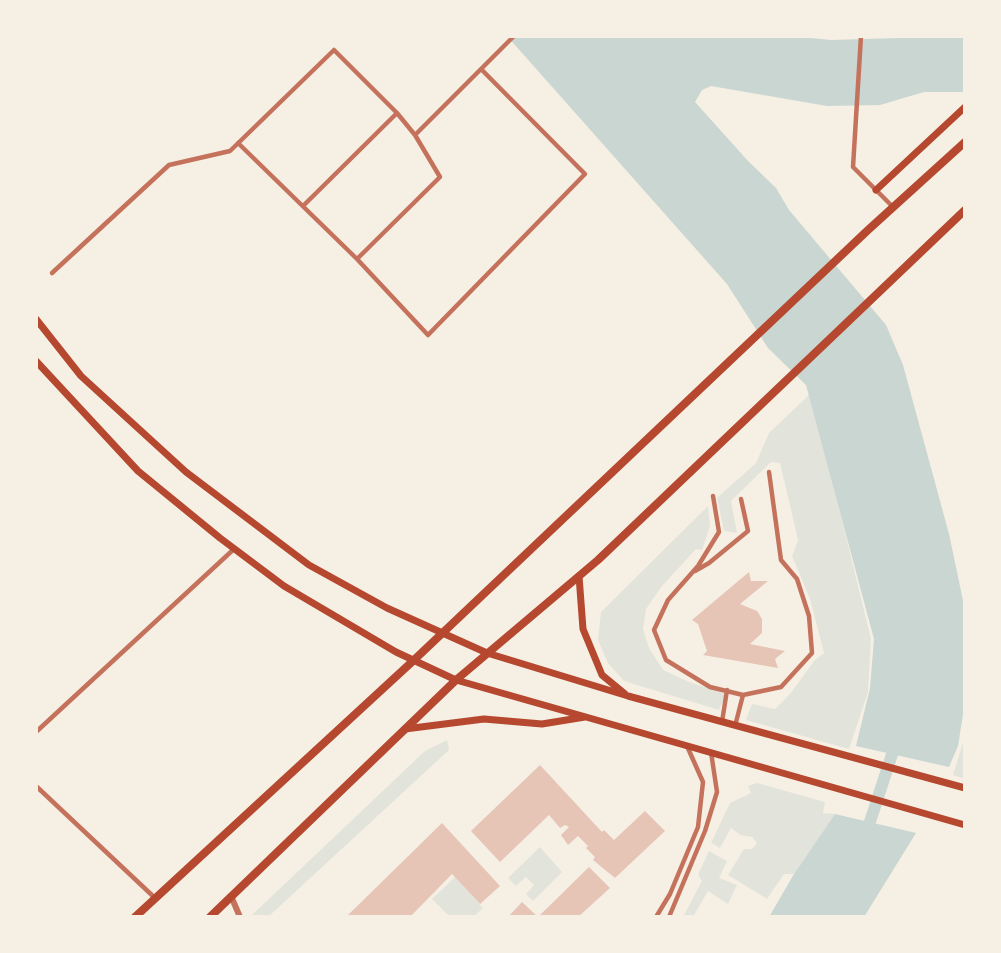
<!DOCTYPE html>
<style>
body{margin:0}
#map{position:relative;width:1001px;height:953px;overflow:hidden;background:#f6efe4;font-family:"Noto Sans",sans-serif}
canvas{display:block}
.frame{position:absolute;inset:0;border:38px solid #f6efe4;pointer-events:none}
</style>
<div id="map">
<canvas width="1001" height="953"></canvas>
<div class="frame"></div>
</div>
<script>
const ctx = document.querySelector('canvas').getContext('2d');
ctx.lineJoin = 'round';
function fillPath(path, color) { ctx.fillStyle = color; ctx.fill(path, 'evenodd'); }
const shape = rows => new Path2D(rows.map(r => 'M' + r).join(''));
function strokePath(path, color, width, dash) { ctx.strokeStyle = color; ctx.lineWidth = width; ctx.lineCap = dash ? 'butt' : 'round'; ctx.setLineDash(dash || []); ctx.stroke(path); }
fillPath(shape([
 [811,393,871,639,868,692,849,749,746,720,752,704,775,709,790,694,814,661,824,653,810,599,792,556,798,540,780,463,771,462,731,501,737,533,724,531,717,498,756,463,769,433],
 [708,506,710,526,702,550,696,549,662,586,646,609,643,629,649,648,663,670,689,682,726,694,719,710,624,681,608,663,598,640,601,612],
 [965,736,965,779,953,775],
 [447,740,449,750,268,917,253,917,253,914,425,751],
 [757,783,825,802,823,813,835,814,794,874,784,874,767,899,728,875,744,849,752,849,757,843,752,837,740,835,731,828,720,848,711,843,730,803,751,793,748,786],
 [540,847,562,872,533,901,526,894,534,885,526,877,516,886,508,878],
 [709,851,727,861,719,878,737,885,728,904,708,891,693,917,683,917,702,881,698,875],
 [455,877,483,908,473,917,450,917,432,899]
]), '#e2e4dc');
fillPath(shape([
 [507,36,791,36,831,40,965,36,965,92,924,92,880,105,827,106,711,86,702,90,695,102,748,161,776,188,789,210,886,325,903,365,949,534,965,610,965,702,958,746,949,767,856,746,870,688,874,639,806,385,768,348,727,284],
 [835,814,916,833,864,917,769,917,794,874]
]), '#c9d6d2');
strokePath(shape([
 [865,837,897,739]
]), '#c9d6d2', 12);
fillPath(shape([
 [749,572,751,581,768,581,740,604,757,611,762,619,762,633,750,644,785,651,775,659,778,668,703,655,707,651,698,624,692,620],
 [540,765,602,832,604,830,614,840,645,811,665,831,615,878,593,860,595,857,586,848,588,846,578,836,568,845,561,835,569,827,565,825,560,828,549,815,500,862,471,831],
 [442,823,500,886,480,904,452,874,410,917,346,917],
 [589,867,610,888,578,917,508,917,522,902,538,917]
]), '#e6c5b7');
strokePath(shape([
 [861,36,853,167,893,207],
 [415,135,514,36],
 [238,143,357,259,428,335,585,174,482,70],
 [357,259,440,177,415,135,397,113],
 [52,273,169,165,230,151,334,50,397,113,303,206],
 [713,496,719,532,698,566,668,600,654,630,666,660,710,687,743,695,781,687,812,653,809,616,797,579,781,560,769,472],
 [695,571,709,563,748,531,741,499],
 [722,722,727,690],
 [735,726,743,695],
 [36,732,234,549],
 [36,786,155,898],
 [656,917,670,894,698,827,703,782,687,746],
 [669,917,705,831,717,792,711,752]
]), '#c5725c', 4.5);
strokePath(shape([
 [231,896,240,917]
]), '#c5725c', 6);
strokePath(shape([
 [876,190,965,107],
 [36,319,81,376,186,472,309,565,387,608,487,653,628,696,965,788],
 [36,361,138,471,220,538,284,586,396,652,456,680,965,825],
 [579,576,583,629,602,675,625,694],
 [405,729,484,719,542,724,585,717]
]), '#b5482f', 7);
strokePath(shape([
 [135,917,414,660,868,230,965,142],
 [210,917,456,680,598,560,965,210]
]), '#b5482f', 8);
</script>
